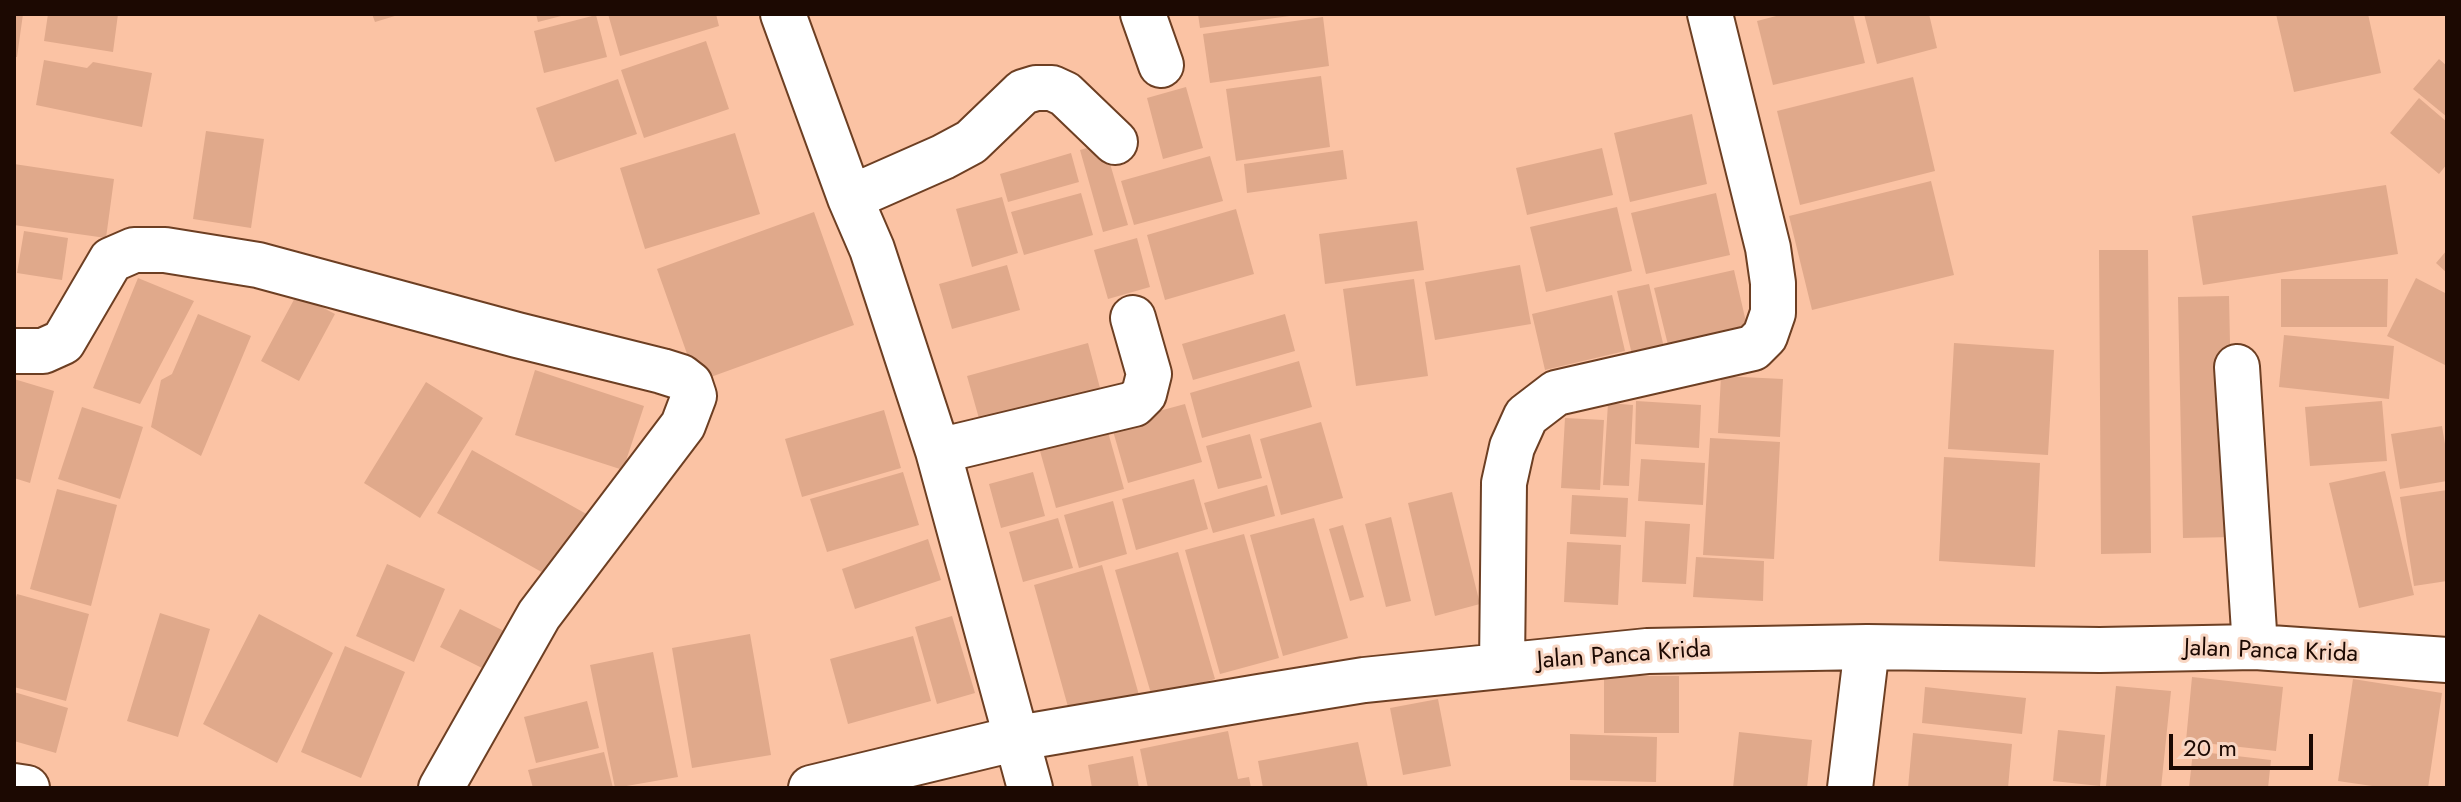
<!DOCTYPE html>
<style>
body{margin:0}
#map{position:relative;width:2461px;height:802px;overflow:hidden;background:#fbc3a4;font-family:Jost,sans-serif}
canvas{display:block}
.frame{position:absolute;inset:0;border:16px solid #1c0902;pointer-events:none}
.scale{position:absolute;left:2169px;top:734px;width:144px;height:36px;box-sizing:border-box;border:4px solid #1c0902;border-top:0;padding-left:10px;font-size:24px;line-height:28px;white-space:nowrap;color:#1c0902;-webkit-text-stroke:6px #f8d6c3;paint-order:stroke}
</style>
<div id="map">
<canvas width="2461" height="802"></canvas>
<div class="frame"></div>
<div class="scale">20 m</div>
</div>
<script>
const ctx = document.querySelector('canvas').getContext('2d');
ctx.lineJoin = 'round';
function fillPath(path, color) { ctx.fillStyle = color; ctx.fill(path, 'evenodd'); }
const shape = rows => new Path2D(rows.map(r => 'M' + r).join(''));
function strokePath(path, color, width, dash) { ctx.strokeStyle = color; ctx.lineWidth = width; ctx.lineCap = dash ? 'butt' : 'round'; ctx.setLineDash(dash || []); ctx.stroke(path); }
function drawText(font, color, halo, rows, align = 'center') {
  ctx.font = font + ' Jost,sans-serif'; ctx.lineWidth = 6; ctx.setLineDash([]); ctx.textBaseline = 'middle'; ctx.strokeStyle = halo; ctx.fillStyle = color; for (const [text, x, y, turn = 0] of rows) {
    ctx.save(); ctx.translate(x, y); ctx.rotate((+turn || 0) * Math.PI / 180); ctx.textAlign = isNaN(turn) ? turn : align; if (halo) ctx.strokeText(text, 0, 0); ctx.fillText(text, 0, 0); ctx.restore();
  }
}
fillPath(shape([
 [14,14,23,14,17,57,14,57],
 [48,14,118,14,113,52,44,41],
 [372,14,398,14,398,15,375,22],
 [536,14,565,14,565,15,538,22],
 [608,14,716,14,719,26,620,56],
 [1198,14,1290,14,1290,16,1200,28],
 [1784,14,1853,14,1865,63,1773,85,1757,21],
 [1864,14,1929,14,1937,48,1877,64],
 [2276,14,2368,14,2381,73,2294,92],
 [596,15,607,57,544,73,534,31],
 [1323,17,1329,66,1210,83,1203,34],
 [706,41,729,109,644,138,621,70],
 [2439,59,2447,66,2447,117,2413,89],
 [44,60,87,68,93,62,152,73,142,127,36,105],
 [1321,76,1330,147,1236,161,1226,89],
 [1913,77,1935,171,1800,205,1777,111],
 [618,79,637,134,555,162,536,108],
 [1186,87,1203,148,1163,159,1147,98],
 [2419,98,2447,122,2447,164,2439,174,2390,133],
 [1692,114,1707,184,1630,202,1614,133],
 [206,131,264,139,251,228,193,219],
 [735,133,760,214,645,249,620,168],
 [1104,143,1128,225,1103,232,1080,150],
 [1602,148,1613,195,1527,215,1516,168],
 [1343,150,1347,179,1247,193,1244,164],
 [1071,153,1079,182,1008,202,1000,174],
 [1210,156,1223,201,1134,225,1121,181],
 [14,164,114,179,106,238,14,225],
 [1931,181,1954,275,1812,310,1789,216],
 [2386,185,2398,254,2203,285,2192,216],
 [1081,193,1093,235,1024,255,1011,212],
 [1716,193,1730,255,1646,274,1631,213],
 [1002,197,1018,253,972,267,956,209],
 [1617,207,1632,271,1546,292,1530,227],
 [1236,209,1254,274,1165,300,1147,235],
 [814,212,854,325,697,382,657,269],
 [1417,221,1424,270,1325,284,1319,234],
 [24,231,68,238,62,280,17,273],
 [1137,238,1150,287,1108,299,1094,250],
 [2099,250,2148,250,2151,553,2101,554],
 [2447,250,2447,273,2436,263],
 [1007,265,1020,310,952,329,939,284],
 [1520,265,1531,324,1435,340,1425,282],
 [1734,270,1749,335,1670,353,1654,288],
 [138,278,194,301,140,404,93,388],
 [2416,278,2447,294,2447,366,2387,336],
 [1414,279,1428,376,1356,386,1343,289],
 [2281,279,2388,279,2387,327,2281,327],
 [1649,284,1666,356,1634,363,1617,291],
 [297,294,335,314,299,381,261,361],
 [1612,295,1625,351,1545,370,1532,314],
 [2229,296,2234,537,2183,538,2178,297],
 [198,314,251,336,201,456,151,427,161,380,172,374],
 [1285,314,1295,351,1193,380,1182,344],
 [2284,335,2394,346,2389,399,2279,387],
 [1088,343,1100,388,980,422,967,376],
 [1954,343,2054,350,2048,455,1948,449],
 [1299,361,1312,407,1202,438,1190,393],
 [535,370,644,406,623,470,515,435],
 [1721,376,1783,379,1780,437,1718,433],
 [14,379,54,391,30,483,14,478],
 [426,382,483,418,420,518,364,483],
 [1636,401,1701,405,1699,448,1635,444],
 [2382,401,2387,461,2310,466,2305,407],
 [1608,403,1633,405,1629,486,1603,485],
 [1185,404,1202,462,1128,483,1111,424],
 [82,407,143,427,120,499,58,479],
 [884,410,901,468,802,497,785,439],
 [1565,418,1604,420,1600,490,1561,488],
 [1321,422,1343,498,1281,515,1260,439],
 [1106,425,1124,489,1056,508,1038,444],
 [2442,426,2447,456,2447,481,2400,489,2391,434],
 [1250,434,1262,478,1218,489,1206,446],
 [1710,438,1780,442,1774,559,1703,555],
 [472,450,590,516,554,579,437,513],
 [1944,457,2040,463,2035,567,1939,561],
 [1641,459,1705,463,1703,505,1638,501],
 [2385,471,2414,595,2359,608,2329,483],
 [903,472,919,525,827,552,810,499],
 [1033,472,1045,516,1001,528,989,484],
 [1194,479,1208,529,1136,550,1122,499],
 [1267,485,1275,516,1213,533,1204,503],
 [57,489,117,505,91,606,30,589],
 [2447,490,2447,581,2414,586,2400,497],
 [1452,492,1480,604,1435,616,1408,503],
 [1572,495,1628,498,1626,537,1570,534],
 [1113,501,1127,554,1079,568,1064,515],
 [1391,517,1411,601,1386,607,1365,524],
 [1058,518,1073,568,1023,582,1009,532],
 [1314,518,1348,638,1283,656,1250,535],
 [1645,521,1690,524,1686,584,1642,582],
 [1343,525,1364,597,1350,601,1329,529],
 [1244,534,1279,658,1220,674,1185,550],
 [928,539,941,580,855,609,842,569],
 [1567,542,1621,545,1618,605,1564,602],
 [1178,552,1215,679,1152,697,1115,570],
 [1696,557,1764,561,1763,601,1693,597],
 [387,564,445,589,414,662,356,636],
 [1102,565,1139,695,1070,714,1034,585],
 [17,594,89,614,66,701,14,687,14,604],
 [460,609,510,634,490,672,440,647],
 [160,613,210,629,178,737,127,721],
 [259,614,333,653,277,763,203,724],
 [952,616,975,693,937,704,915,627],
 [750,634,771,755,692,768,672,648],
 [913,636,931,701,848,724,830,659],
 [345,646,405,672,361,778,301,752],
 [653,652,678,777,615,788,590,665],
 [1604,676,1679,676,1679,733,1604,733],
 [2192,677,2283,687,2276,751,2186,741],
 [2353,679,2442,693,2428,788,2386,788,2338,781],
 [2116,686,2171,691,2161,788,2106,786],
 [1925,687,2026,698,2022,734,1922,723],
 [14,692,68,708,56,753,14,741],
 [1438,699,1451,766,1403,775,1390,708],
 [587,701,599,748,536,763,524,717],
 [2058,730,2105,735,2100,786,2053,781],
 [1228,731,1238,779,1249,777,1251,788,1148,788,1140,749],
 [1739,732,1812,740,1807,788,1733,788],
 [1913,733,2012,744,2008,788,1908,788],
 [1570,734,1657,737,1656,782,1570,780],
 [1358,742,1368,788,1263,788,1258,761],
 [2193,751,2271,760,2268,788,2189,788],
 [604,752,613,788,533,788,528,770],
 [1133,756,1139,788,1092,788,1088,765]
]), '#e0a98b');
const minor = shape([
 [783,14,850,198,872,249,938,451,1030,788],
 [1143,14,1161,65],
 [850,198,943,157,971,142,1023,92,1036,88,1052,88,1065,94,1115,142],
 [14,351,43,351,63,342,111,260,134,250,165,250,258,265,517,335,662,371,681,377,690,384,694,396,683,425,539,615,441,788],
 [2237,367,2255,647],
 [938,451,1134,404,1144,394,1149,374,1133,318],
 [1502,666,1504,483,1512,447,1526,416,1556,393,1753,348,1765,336,1773,313,1773,283,1768,248,1710,14],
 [14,786,27,788],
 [811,788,1018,738,1259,697,1364,680,1647,651,1867,647,2100,650,2255,647,2447,660],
 [1850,788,1867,647]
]);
strokePath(minor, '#6d3f23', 48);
strokePath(minor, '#fff', 44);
drawText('24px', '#1c0902', '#f8d6c3', [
 ["Jalan Panca Krida",2271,652,2],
 ["Jalan Panca Krida",1624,656,-4]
]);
</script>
